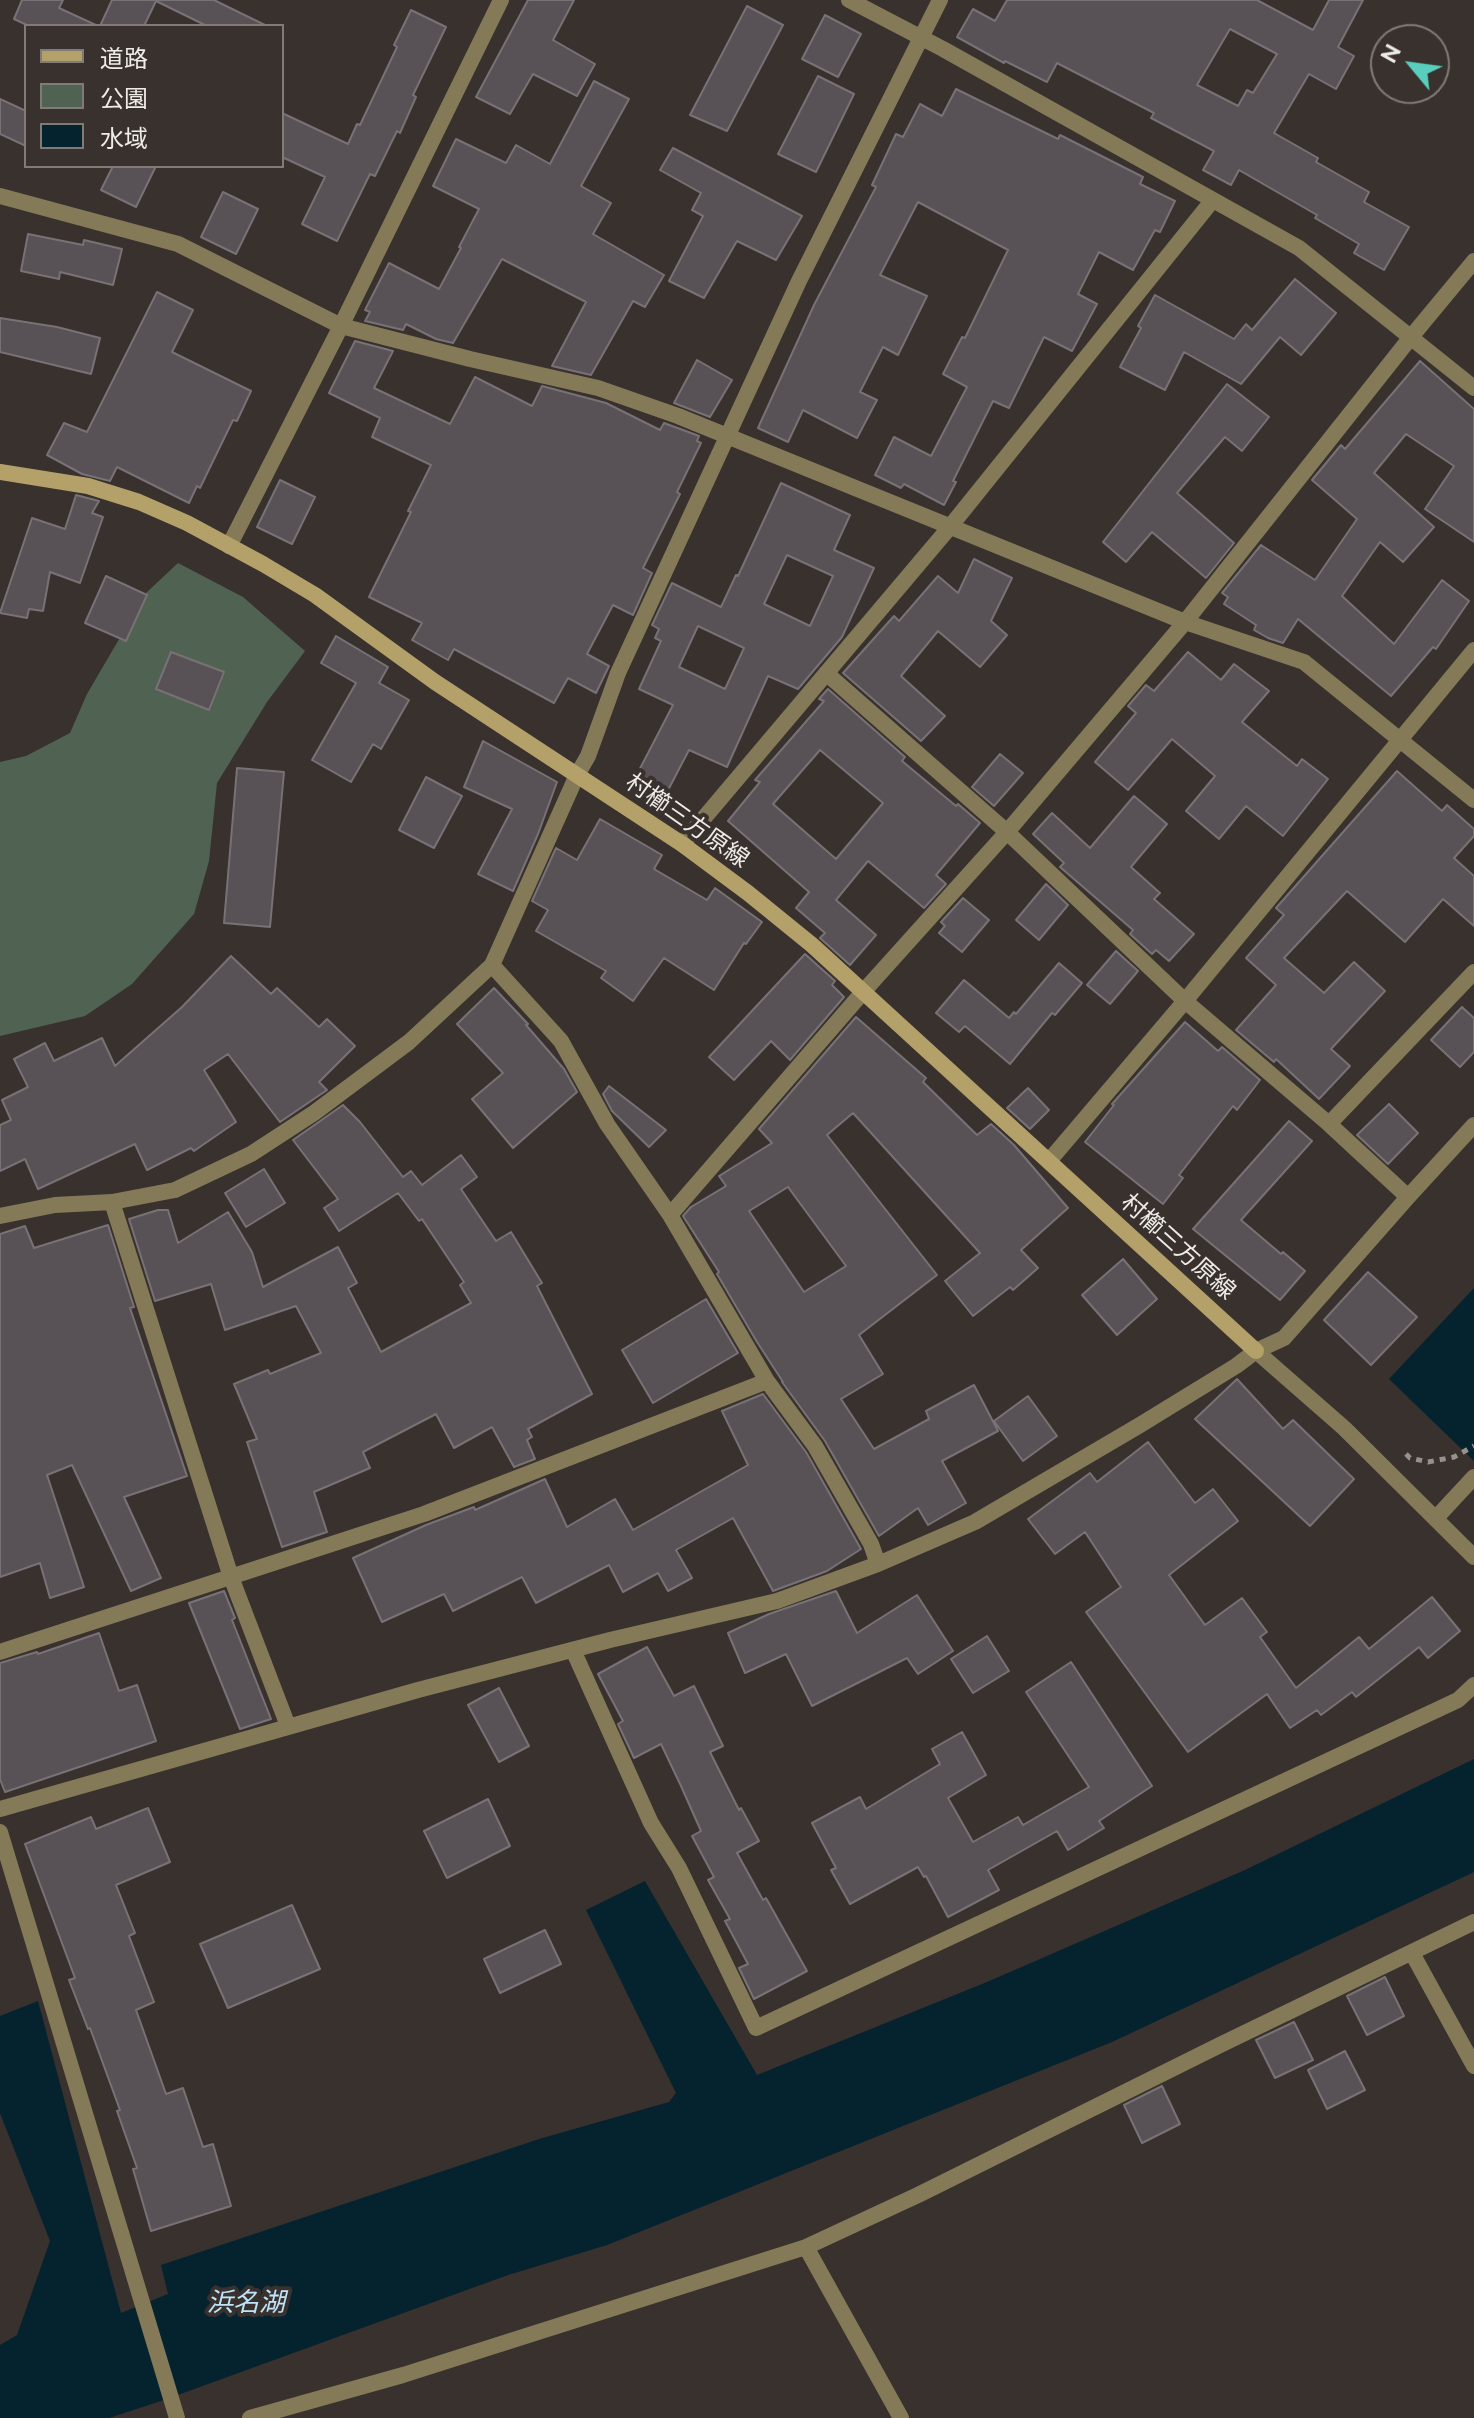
<!DOCTYPE html>
<meta charset="utf-8">
<style>
body{margin:0}
#map{position:relative;width:1474px;height:2418px;overflow:hidden;background:#38312d;font-family:Raleway,"Noto Sans JP",sans-serif}
canvas{display:block}
.legend{position:absolute;left:24px;top:24px;width:260px;height:144px;box-sizing:border-box;background:#38312d;border:2px solid #817b78;margin:0;padding:10px 14px;list-style:none;font-size:24px;color:#efebe8}
.legend li{display:flex;align-items:center;gap:16px;height:40px}
.legend b{width:40px;border:2px solid #817b78}
.north{position:absolute;left:1370px;top:24px;width:80px;height:80px;box-sizing:border-box;background:#38312d;border:2px solid #817b78;border-radius:50%;rotate:299deg;font-size:22px;font-weight:700;line-height:32px;text-align:center;color:#efebe8}
.north::after{content:'';display:block;margin:auto;width:28px;height:36px;background:#59cebe;clip-path:polygon(50% 0,100% 100%,50% 72%,0 100%)}
</style>
<div id="map">
<canvas width="1474" height="2418"></canvas>
<ul class="legend">
<li><b style="height:10px;background:#b4a16a"></b>道路</li>
<li><b style="height:22px;background:#506353"></b>公園</li>
<li><b style="height:22px;background:#05222f"></b>水域</li>
</ul>
<div class="north">N</div>
</div>
<script>
const ctx = document.querySelector('canvas').getContext('2d');
ctx.lineJoin = 'round';
function fillPath(path, color) { ctx.fillStyle = color; ctx.fill(path, 'evenodd'); }
const shape = rows => new Path2D(rows.map(r => 'M' + r).join(''));
function strokePath(path, color, width, dash) { ctx.strokeStyle = color; ctx.lineWidth = width; ctx.lineCap = dash ? 'butt' : 'round'; ctx.setLineDash(dash || []); ctx.stroke(path); }
function drawText(font, color, halo, rows, align = 'center') {
  ctx.font = font + ' Raleway,"Noto Sans JP",sans-serif'; ctx.lineWidth = 8; ctx.setLineDash([]); ctx.textBaseline = 'middle'; ctx.strokeStyle = halo; ctx.fillStyle = color; for (const [text, x, y, turn = 0] of rows) {
    ctx.save(); ctx.translate(x, y); ctx.rotate((+turn || 0) * Math.PI / 180); ctx.textAlign = isNaN(turn) ? turn : align; if (halo) ctx.strokeText(text, 0, 0); ctx.fillText(text, 0, 0); ctx.restore();
  }
}
fillPath(shape([
 [178,563,243,597,305,651,267,702,217,783,209,861,194,914,132,984,85,1016,0,1036,0,762,26,756,70,733,87,694,146,593]
]), '#506353');
fillPath(shape([
 [1474,1288,1474,1461,1389,1379],
 [1474,1759,1474,1872,1112,2042,607,2245,508,2275,164,2400,109,2418,0,2418,0,2345,17,2335,50,2241,0,2113,0,2016,38,2001,121,2313,168,2294,161,2265,539,2139,669,2102,676,2093,586,1910,645,1881,757,2075,987,1982,1245,1870]
]), '#05222f');
const building = shape([
 [22,0,63,0,59,8,98,26,29,26,14,19,22,0],
 [112,0,214,0,267,26,207,26,156,1,144,26,100,26,112,0],
 [528,0,574,0,553,40,595,64,577,96,533,74,510,114,476,97,528,0],
 [1007,0,1257,0,1313,30,1329,0,1363,0,1338,47,1354,56,1336,89,1309,74,1274,133,1318,158,1316,162,1369,192,1364,202,1409,227,1384,270,1354,253,1359,244,1315,218,1317,215,1239,170,1231,185,1203,170,1214,151,1151,118,1154,113,1057,63,1047,82,1005,61,1004,63,957,37,973,9,995,21,1007,0],
 [1230,29,1277,54,1253,93,1247,90,1238,106,1197,85,1230,29],
 [747,6,783,25,727,131,690,115,747,6],
 [411,10,446,27,413,95,416,97,400,133,397,131,375,176,370,174,337,241,302,224,325,177,282,157,282,113,348,144,357,124,360,125,397,47,394,45,411,10],
 [825,15,861,34,838,77,802,59,825,15],
 [818,76,854,94,816,172,778,154,818,76],
 [594,81,629,99,581,186,611,203,593,234,664,275,645,307,633,301,591,375,552,366,586,302,502,259,453,343,436,339,406,324,403,330,365,321,370,312,365,310,389,263,439,289,461,248,459,247,479,209,433,186,456,139,506,163,516,145,550,164,594,81],
 [956,89,1058,139,1060,135,1143,177,1140,184,1175,201,1160,232,1155,230,1133,270,1099,252,1078,294,1097,304,1072,351,1044,337,1009,408,993,401,953,481,956,482,944,505,904,484,901,488,875,475,894,437,931,456,967,387,943,374,962,337,965,338,1008,250,918,202,880,275,927,296,898,355,883,347,860,392,877,400,857,438,803,410,788,442,758,428,814,305,876,187,872,185,896,134,903,137,920,104,942,116,956,89],
 [0,99,26,111,26,146,0,134,0,99],
 [673,148,802,216,776,260,737,241,704,298,669,281,703,216,692,210,701,193,660,170,673,148],
 [113,166,156,166,136,207,101,190,113,166],
 [223,192,258,209,236,254,201,237,223,192],
 [28,234,83,245,84,240,122,249,113,285,60,272,59,279,21,271,28,234],
 [1295,279,1336,313,1301,355,1280,337,1241,384,1184,352,1165,390,1120,367,1141,328,1138,326,1155,295,1234,339,1246,324,1252,330,1295,279],
 [157,292,193,310,172,352,251,391,237,421,233,420,200,488,197,486,189,503,117,467,110,481,82,474,47,455,64,423,87,432,157,292],
 [0,318,57,327,100,338,91,374,0,352,0,318],
 [355,341,393,351,374,388,450,424,475,377,532,406,542,386,606,403,660,430,664,423,699,436,697,441,701,443,677,492,680,494,643,568,652,573,633,615,613,605,587,654,609,666,596,693,568,678,554,703,454,649,448,660,412,640,422,623,369,597,411,512,408,511,431,465,372,437,380,418,329,393,355,341],
 [697,360,732,380,710,417,674,403,697,360],
 [1420,361,1474,409,1474,542,1425,509,1454,466,1406,434,1374,473,1434,527,1403,562,1380,542,1342,596,1394,644,1442,580,1469,601,1436,649,1433,647,1391,696,1298,619,1283,643,1268,638,1254,630,1256,625,1224,604,1228,597,1222,593,1261,545,1315,580,1357,519,1312,480,1341,445,1345,449,1420,361],
 [1227,384,1269,417,1242,451,1225,437,1177,493,1234,543,1206,578,1152,532,1126,562,1103,542,1227,384],
 [280,480,315,497,292,544,257,527,280,480],
 [781,483,850,515,834,550,874,568,842,637,798,689,768,676,727,767,689,750,665,796,634,780,673,705,639,689,661,641,655,638,659,629,652,625,672,583,721,607,736,575,738,576,781,483],
 [787,555,833,576,810,626,764,604,787,555],
 [698,626,744,648,725,689,679,667,698,626],
 [76,495,99,501,92,513,103,517,80,583,50,572,43,611,29,609,27,618,0,613,32,518,65,529,76,495],
 [974,559,1012,578,991,621,1007,635,980,667,938,631,901,676,945,716,921,741,843,673,894,616,899,621,938,576,958,593,974,559],
 [106,576,147,595,126,641,85,623,106,576],
 [336,636,388,667,379,683,409,700,381,749,373,744,351,782,312,760,356,683,321,663,336,636],
 [171,652,224,672,209,710,156,689,171,652],
 [1188,652,1221,680,1234,664,1269,691,1242,722,1297,766,1302,759,1328,779,1283,836,1246,806,1219,839,1186,811,1215,776,1172,739,1128,790,1095,762,1136,713,1128,706,1146,685,1154,691,1188,652],
 [828,689,905,757,902,761,956,806,958,804,980,823,936,875,946,884,924,908,868,861,836,900,876,935,850,965,820,938,825,933,796,908,809,892,728,821,760,782,755,780,824,701,819,699,828,689],
 [820,750,883,803,836,859,773,804,820,750],
 [483,741,557,782,538,834,513,891,478,874,512,809,464,787,483,741],
 [1000,754,1023,773,994,806,972,787,1000,754],
 [237,768,284,772,270,927,224,923,237,768],
 [1397,771,1442,811,1447,805,1474,829,1474,836,1454,858,1474,876,1474,926,1443,899,1405,942,1347,891,1284,958,1324,993,1354,962,1385,991,1331,1049,1350,1066,1319,1099,1276,1059,1274,1062,1236,1030,1276,985,1246,958,1284,915,1276,908,1397,771],
 [426,777,462,796,434,848,399,830,426,777],
 [1134,796,1167,824,1131,867,1160,893,1154,899,1194,934,1169,961,1156,950,1152,954,1130,934,1133,930,1060,867,1064,863,1033,834,1052,813,1090,848,1134,796],
 [600,819,662,855,654,869,707,900,715,888,762,922,746,944,744,943,714,990,664,958,633,1001,601,978,606,971,536,931,548,910,532,901,556,848,577,860,600,819],
 [1046,884,1068,905,1039,940,1016,920,1046,884],
 [963,898,989,920,962,952,939,933,945,926,941,922,963,898],
 [1116,951,1138,971,1110,1004,1087,985,1116,951],
 [805,954,835,981,832,985,844,997,790,1060,771,1041,734,1080,709,1057,805,954],
 [231,956,271,994,277,988,319,1027,327,1019,355,1046,319,1082,327,1090,280,1122,228,1054,204,1070,236,1122,194,1151,191,1148,147,1170,135,1144,38,1189,25,1159,0,1171,0,1125,11,1120,2,1100,28,1087,14,1059,45,1043,54,1061,102,1038,115,1066,182,1007,231,956],
 [1059,963,1082,983,1055,1015,1052,1013,1010,1064,965,1026,959,1032,936,1013,964,980,1009,1018,1014,1012,1016,1014,1059,963],
 [494,988,528,1024,526,1025,564,1069,577,1092,513,1148,472,1099,503,1073,457,1024,494,988],
 [1462,1007,1474,1018,1474,1052,1460,1067,1431,1040,1462,1007],
 [856,1017,926,1078,923,1082,977,1135,991,1124,1014,1145,1068,1208,1021,1250,1038,1268,1013,1290,1010,1287,973,1316,945,1281,980,1253,853,1113,827,1135,937,1275,859,1335,883,1374,841,1399,874,1449,929,1419,926,1411,974,1385,998,1431,942,1461,966,1503,928,1525,918,1508,879,1536,825,1441,782,1382,783,1382,757,1342,717,1274,719,1272,683,1216,691,1207,726,1186,719,1176,772,1143,759,1129,856,1017],
 [788,1187,846,1266,804,1292,749,1211,788,1187],
 [1185,1022,1218,1051,1222,1047,1260,1080,1237,1110,1233,1106,1179,1175,1183,1178,1163,1204,1085,1142,1114,1105,1112,1104,1185,1022],
 [609,1086,666,1130,649,1147,612,1111,603,1094,609,1086],
 [1028,1088,1049,1110,1030,1129,1007,1108,1028,1088],
 [1389,1104,1418,1133,1388,1164,1357,1135,1389,1104],
 [343,1105,360,1122,403,1177,411,1171,422,1185,461,1155,477,1177,461,1189,496,1241,511,1232,542,1283,537,1286,592,1394,528,1429,532,1437,527,1440,535,1459,514,1467,492,1427,454,1448,436,1414,363,1452,370,1468,314,1492,327,1532,282,1547,247,1442,257,1439,234,1384,268,1370,270,1374,321,1353,296,1306,225,1330,211,1284,155,1301,129,1219,158,1210,168,1210,178,1243,228,1212,252,1252,263,1287,338,1247,357,1283,348,1288,381,1352,471,1303,460,1285,464,1282,422,1219,419,1221,398,1193,339,1231,324,1208,338,1199,293,1140,343,1105],
 [1289,1121,1312,1141,1241,1220,1281,1254,1283,1252,1305,1271,1280,1300,1193,1229,1289,1121],
 [264,1169,285,1203,246,1227,225,1193,264,1169],
 [108,1225,134,1307,130,1308,187,1476,124,1497,161,1578,131,1591,72,1465,47,1475,84,1587,50,1598,40,1563,0,1577,0,1234,25,1226,34,1248,108,1225],
 [1123,1259,1157,1299,1117,1335,1082,1295,1123,1259],
 [1368,1272,1417,1317,1371,1365,1324,1320,1368,1272],
 [706,1299,738,1353,653,1403,622,1350,706,1299],
 [1237,1379,1283,1429,1293,1420,1354,1479,1310,1526,1195,1419,1237,1379],
 [763,1394,806,1452,861,1549,827,1571,773,1591,733,1518,676,1550,692,1578,668,1591,658,1573,623,1592,609,1565,536,1603,522,1577,453,1611,444,1594,382,1622,353,1558,426,1525,474,1507,475,1510,545,1479,567,1527,615,1499,633,1530,748,1465,722,1411,763,1394],
 [1028,1396,1057,1436,1023,1461,994,1421,1028,1396],
 [1148,1442,1195,1503,1213,1489,1238,1521,1169,1575,1205,1625,1242,1598,1267,1632,1260,1637,1296,1688,1359,1637,1369,1649,1432,1597,1460,1631,1428,1658,1419,1647,1356,1697,1352,1692,1321,1715,1317,1710,1290,1728,1267,1694,1188,1752,1086,1612,1121,1587,1085,1532,1055,1554,1028,1519,1090,1473,1097,1482,1148,1442],
 [224,1591,235,1618,232,1620,271,1719,240,1729,189,1603,224,1591],
 [836,1591,857,1633,917,1595,953,1651,918,1674,907,1658,812,1706,786,1654,745,1673,728,1633,769,1614,836,1591],
 [99,1633,119,1691,137,1685,156,1741,5,1792,0,1779,0,1663,37,1652,38,1654,99,1633],
 [987,1636,1009,1671,973,1693,951,1659,987,1636],
 [647,1647,674,1696,694,1686,723,1746,710,1752,739,1810,741,1808,759,1841,737,1853,763,1900,766,1898,807,1971,754,1999,739,1968,748,1964,725,1921,730,1919,708,1880,714,1877,692,1836,701,1831,681,1786,661,1744,634,1758,618,1724,623,1721,598,1674,647,1647],
 [1071,1662,1152,1786,1099,1821,1104,1828,1068,1850,1057,1831,988,1870,999,1890,948,1917,926,1876,924,1877,918,1867,850,1904,831,1870,836,1868,812,1823,860,1797,866,1809,940,1764,932,1749,962,1732,986,1775,948,1798,973,1842,1018,1817,1023,1825,1089,1787,1026,1692,1071,1662],
 [499,1688,529,1746,499,1762,468,1705,499,1688],
 [488,1799,510,1846,447,1878,424,1831,488,1799],
 [148,1808,170,1862,116,1885,135,1933,129,1936,154,2002,136,2010,166,2094,183,2088,203,2147,213,2144,231,2206,151,2231,133,2169,137,2168,117,2111,120,2110,90,2028,88,2029,69,1980,75,1978,25,1844,91,1817,96,1829,148,1808],
 [292,1905,320,1969,228,2008,200,1944,292,1905],
 [545,1930,561,1964,500,1993,484,1959,545,1930],
 [1385,1977,1404,2016,1367,2035,1347,1996,1385,1977],
 [1294,2022,1313,2060,1275,2078,1256,2040,1294,2022],
 [1345,2051,1365,2090,1327,2109,1308,2070,1345,2051],
 [1162,2086,1180,2124,1142,2143,1124,2105,1162,2086]
]);
fillPath(building, '#585155');
strokePath(building, '#787175', 2);
strokePath(shape([
 [1406,1454,1410,1458,1428,1462,1454,1457,1474,1446]
]), '#96918d', 5, [6, 6]);
strokePath(shape([
 [849,0,943,49,1299,248,1474,388],
 [0,196,178,244,341,326,470,359,598,388,678,416,1185,622,1304,662,1474,800],
 [229,546,341,326,501,0],
 [826,673,1007,832,1185,1001,1329,1124,1408,1197],
 [682,844,949,528,1212,201],
 [492,965,561,1041,607,1124,670,1215,767,1381,815,1446,871,1544,878,1564],
 [1329,1124,1474,972],
 [1049,1161,1185,1001,1474,650],
 [112,1202,231,1577,288,1726],
 [670,1215,863,992,1007,832,1185,622,1411,337,1474,261],
 [0,1216,55,1205,112,1202,175,1190,251,1154,314,1113,409,1042,492,965,577,775,588,756,618,673,799,281,940,0],
 [573,1650,651,1823,679,1868,756,2028,1458,1700,1474,1685],
 [0,1652,424,1514,767,1381],
 [0,1809,418,1690,610,1640,777,1601,878,1564,975,1522,1140,1425,1236,1366,1256,1351,1284,1338,1408,1197,1474,1125],
 [0,1832,177,2418],
 [1412,1953,1474,2066],
 [806,2247,901,2418],
 [250,2418,403,2375,806,2247,918,2195,1222,2044,1474,1922]
]), '#857a58', 16);
strokePath(shape([
 [1256,1351,1344,1428,1474,1557],
 [1436,1518,1474,1477]
]), '#857a58', 16);
strokePath(shape([
 [0,472,88,486,139,502,187,523,263,564,315,595,435,682,682,844,748,893,812,945,1256,1351]
]), '#b4a16a', 16);
drawText('24px', '#efebe8', '#38312d', [
 ["村櫛三方原線",687,821,35],
 ["村櫛三方原線",1178,1247,42]
]);
drawText('italic 26px', '#bde4f8', '#38312d', [
 ["浜名湖",246,2303]
]);
</script>
